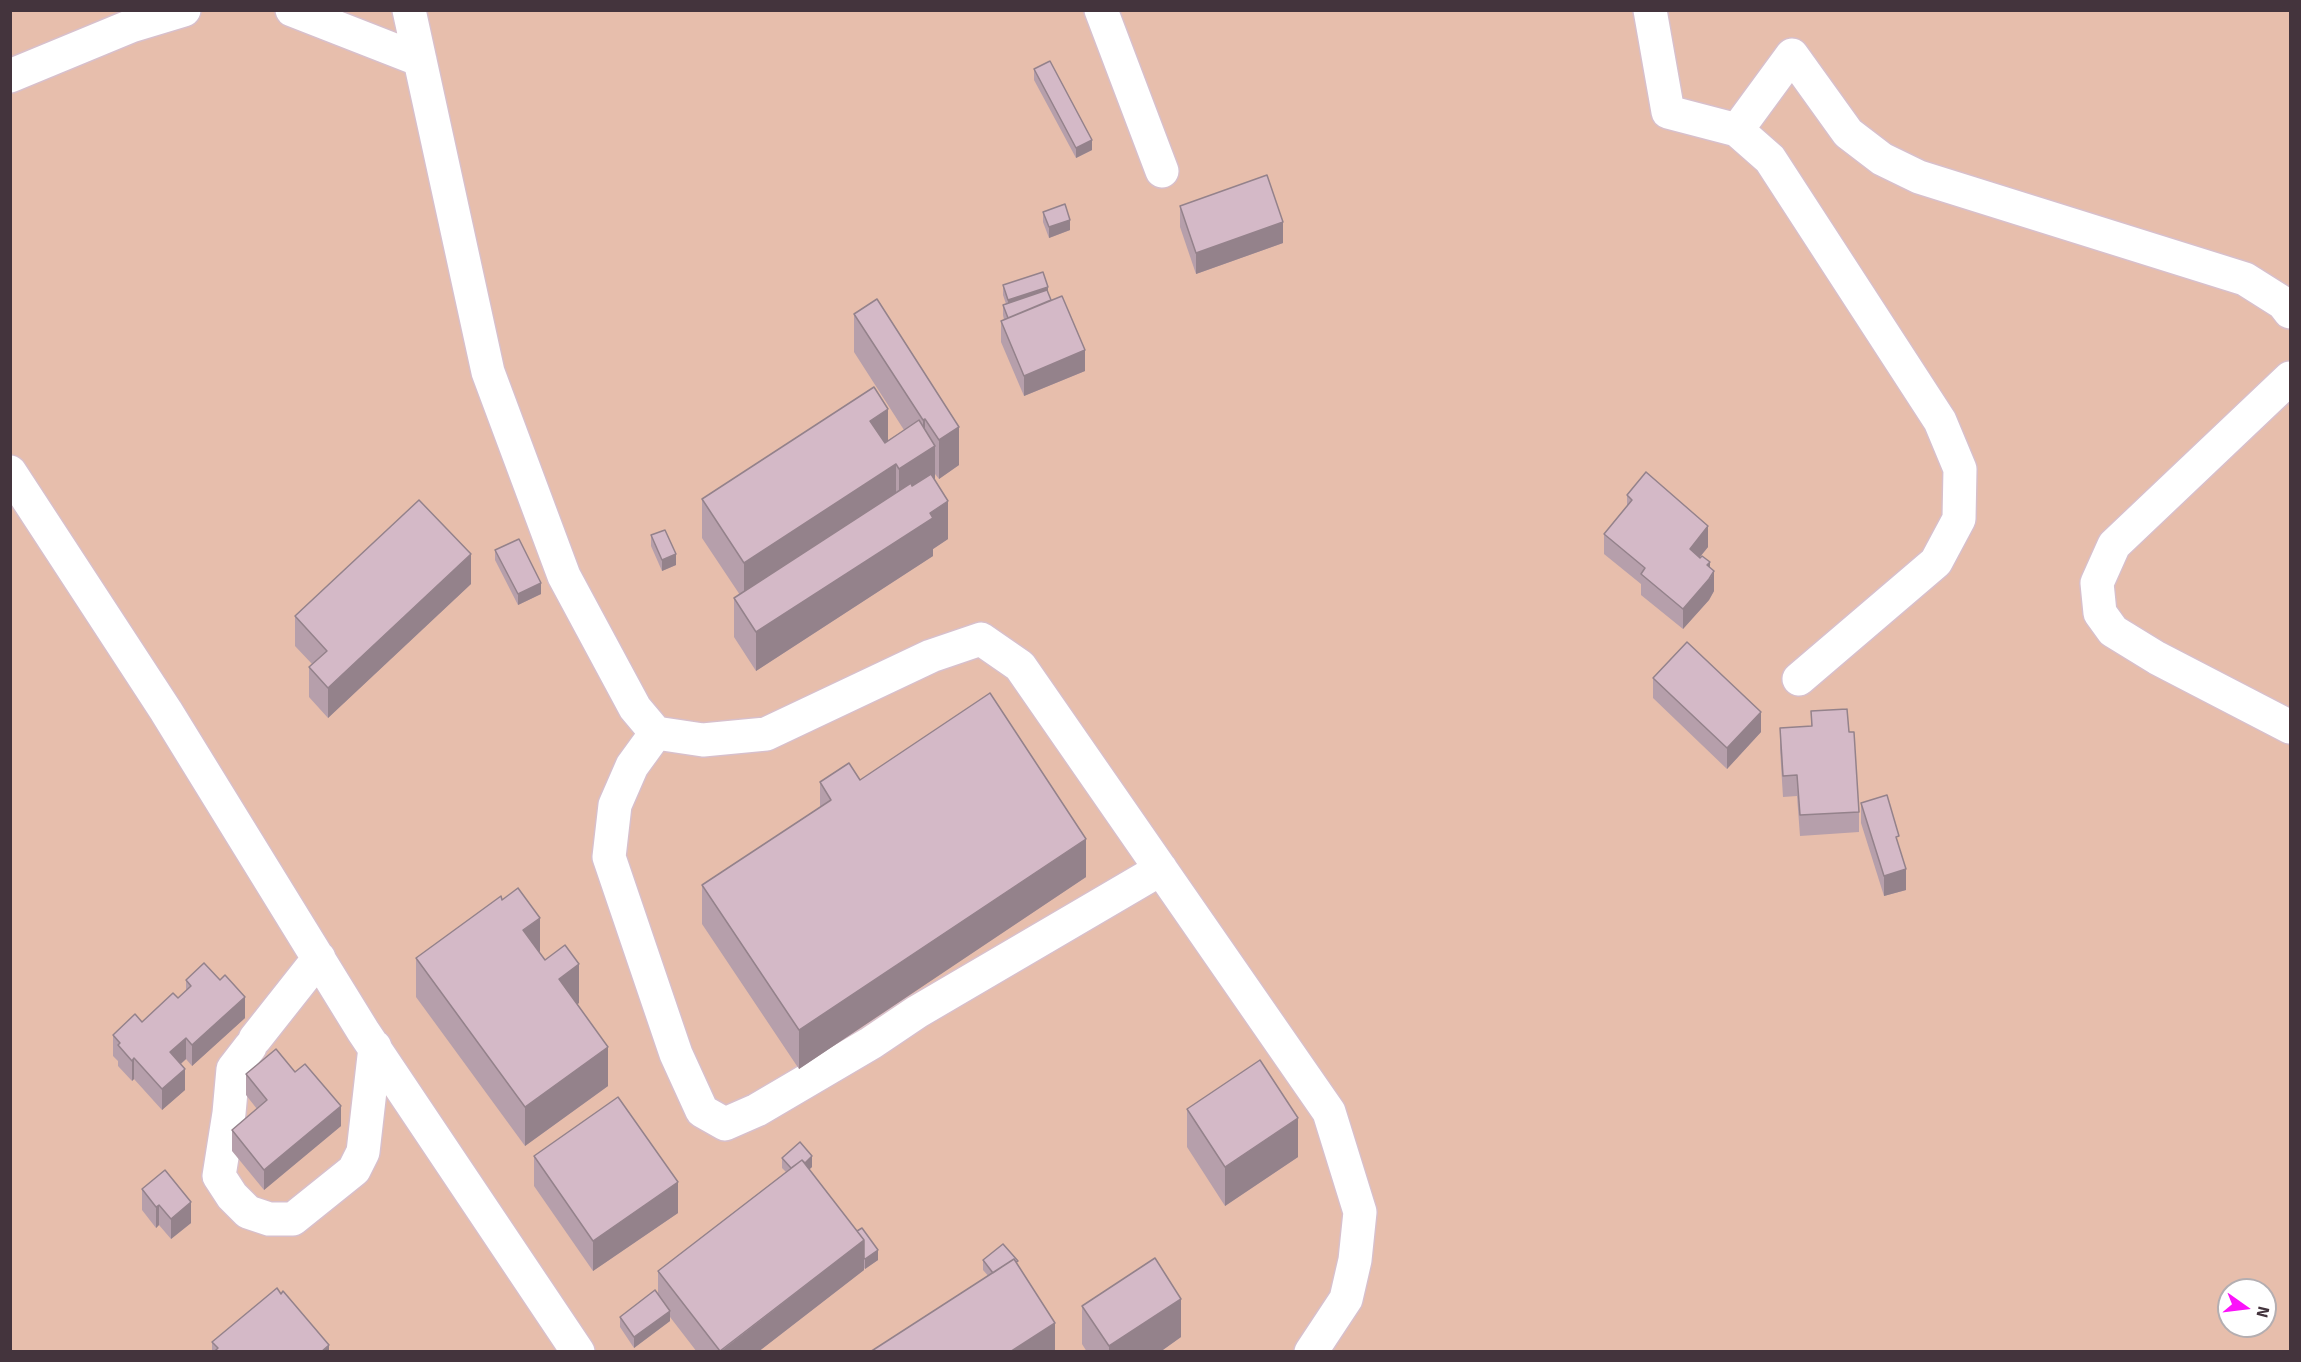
<!DOCTYPE html>
<style>
body{margin:0}
#map{position:relative;width:2301px;height:1362px;overflow:hidden;background:#f2e4ea;font-family:Signika,sans-serif}
canvas{display:block}
.frame{position:absolute;inset:0;border:12px solid #44343d;pointer-events:none}
.north{position:absolute;left:2217px;top:1278px;width:60px;height:60px;box-sizing:border-box;background:#fff;border:2px solid #b4aeb1;border-radius:50%;rotate:104deg;font-size:16px;font-weight:700;line-height:24px;text-align:center;color:#44343d}
.north::after{content:'';display:block;margin:auto;width:21px;height:27px;background:#fb12fa;clip-path:polygon(50% 0,100% 100%,50% 72%,0 100%)}
</style>
<div id="map">
<canvas width="2301" height="1362"></canvas>
<div class="frame"></div>
<div class="north">N</div>
</div>
<script>
const ctx = document.querySelector('canvas').getContext('2d');
ctx.lineJoin = 'round';
function fillPath(path, color) { ctx.fillStyle = color; ctx.fill(path, 'evenodd'); }
const shape = rows => new Path2D(rows.map(r => 'M' + r).join(''));
function strokePath(path, color, width, dash) { ctx.strokeStyle = color; ctx.lineWidth = width; ctx.lineCap = dash ? 'butt' : 'round'; ctx.setLineDash(dash || []); ctx.stroke(path); }
fillPath(shape([
 [10,11,2290,11,2290,1351,11,1351],
 [2229,1290,2265,1290,2265,1326,2229,1326]
]), '#e7beac');
const minor = shape([
 [292,10,420,60],
 [409,10,488,372,564,576,635,708,656,733,703,740,766,734,931,656,981,639,1020,666,1329,1112,1360,1212,1355,1260,1346,1299,1311,1352],
 [1101,10,1162,171],
 [1650,10,1668,112,1737,130,1770,159,1940,421,1960,469,1959,519,1936,562,1799,679],
 [10,76,131,26,184,10],
 [1737,130,1792,55,1848,133,1882,159,1919,177,2245,279,2283,303,2290,312],
 [2290,378,2114,545,2097,583,2100,613,2113,631,2157,658,2290,727],
 [10,472,166,711,363,1031,578,1352],
 [656,733,632,766,615,805,609,857,676,1054,702,1111,725,1124,757,1110,871,1043,917,1012,1161,869],
 [255,1039,319,958],
 [250,1047,233,1069,229,1113,219,1176,232,1196,248,1212,269,1219,293,1219,354,1170,363,1152,375,1047]
]);
strokePath(minor, '#d8c0cc', 36);
strokePath(minor, '#fff', 33);
fillPath(shape([
 [1034,69,1092,150,1076,158,1034,80],
 [1180,206,1283,243,1196,274,1180,227],
 [1043,212,1070,230,1049,238,1043,222],
 [1003,285,1048,293,1051,300,1085,371,1024,396,1001,342,1001,321,1004,320,1003,315,1003,305,1006,304,1003,295],
 [854,314,959,465,939,479,935,474,935,481,948,539,933,549,933,556,756,671,734,637,734,598,740,595,702,538,702,499,888,440,904,430,854,352],
 [1627,495,1708,547,1700,557,1710,567,1714,591,1709,600,1683,629,1641,595,1641,584,1604,554,1604,534,1627,506],
 [651,535,676,565,662,571,651,546],
 [495,550,541,594,518,605,495,560],
 [471,584,328,718,309,697,309,667,312,664,295,646,295,616],
 [1653,678,1761,732,1727,769,1653,698],
 [1811,711,1849,732,1859,812,1859,832,1800,836,1797,796,1783,797,1780,749,1780,728,1811,726],
 [860,780,1086,877,799,1069,702,924,702,885,820,807,820,782],
 [1861,803,1899,846,1906,890,1884,896,1861,823],
 [540,953,579,1003,577,1004,608,1086,525,1146,416,997,416,958],
 [186,980,245,1018,192,1066,186,1059,181,1064,185,1090,162,1110,134,1079,132,1081,118,1066,118,1061,113,1056,113,1035,142,1022,178,998,186,991],
 [295,1072,341,1126,264,1190,232,1151,232,1130,257,1109,246,1095,246,1074],
 [1187,1109,1298,1157,1225,1206,1187,1147],
 [534,1156,678,1213,593,1271,534,1186],
 [782,1158,812,1167,809,1169,878,1260,865,1269,864,1268,864,1270,758,1352,697,1352,670,1317,670,1321,634,1348,620,1327,620,1317,658,1294,658,1271,786,1172,782,1168],
 [142,1189,191,1223,171,1239,159,1225,156,1228,142,1210],
 [983,1260,1018,1265,1055,1352,983,1270],
 [1082,1306,1181,1337,1160,1352,1087,1352,1082,1344],
 [212,1342,329,1352,212,1352]
]), '#b69fab');
fillPath(shape([
 [1092,140,1092,150,1076,158,1076,148],
 [1070,220,1070,230,1049,238,1049,227],
 [1283,222,1283,243,1196,274,1196,253],
 [1048,287,1048,297,1008,310,1008,300],
 [1085,350,1085,371,1024,396,1024,376],
 [888,409,888,448,870,421],
 [925,419,925,452,935,446,935,484,899,508,899,469,923,454,923,420],
 [959,427,959,465,939,479,939,440],
 [896,464,896,503,744,602,744,563],
 [948,501,948,539,933,549,933,556,756,671,756,632],
 [1708,526,1708,547,1690,569,1690,549],
 [471,554,471,584,328,718,328,688],
 [676,554,676,565,662,571,662,560],
 [1710,562,1710,579,1714,571,1714,591,1709,600,1683,629,1683,609,1707,565],
 [541,583,541,594,518,605,518,594],
 [1761,712,1761,732,1727,769,1727,748],
 [1086,839,1086,877,799,1069,799,1030],
 [1906,869,1906,890,1884,896,1884,876],
 [540,918,540,956,523,930],
 [579,964,579,1003,559,1018,559,979],
 [245,997,245,1018,192,1066,192,1045],
 [186,1038,186,1059,170,1073,170,1052],
 [608,1047,608,1086,525,1146,525,1107],
 [134,1058,134,1079,132,1081,132,1061],
 [185,1069,185,1090,162,1110,162,1089],
 [341,1106,341,1126,264,1190,264,1170],
 [1298,1118,1298,1157,1225,1206,1225,1167],
 [812,1156,812,1167,795,1183,795,1172],
 [678,1182,678,1213,593,1271,593,1241],
 [191,1202,191,1223,171,1239,171,1219],
 [159,1205,159,1225,156,1228,156,1207],
 [864,1240,864,1270,758,1352,720,1352],
 [878,1250,878,1260,865,1269,865,1259],
 [1181,1299,1181,1337,1160,1352,1109,1352,1109,1346],
 [670,1311,670,1321,634,1348,634,1337],
 [1055,1323,1055,1352,1010,1352],
 [329,1345,329,1352,321,1352]
]), '#94828b');
const building = shape([
 [1050,61,1092,140,1076,148,1034,69,1050,61],
 [1267,175,1283,222,1196,253,1180,206,1267,175],
 [1065,204,1070,220,1049,227,1043,212,1065,204],
 [1043,272,1048,287,1008,300,1003,285,1043,272],
 [1047,290,1051,300,1008,318,1003,305,1047,290],
 [1062,296,1085,350,1024,376,1001,321,1062,296],
 [877,299,959,427,939,440,925,419,923,420,854,314,877,299],
 [874,387,888,409,870,421,885,443,919,420,935,446,899,469,896,464,744,563,702,499,874,387],
 [1646,472,1708,526,1690,549,1700,558,1702,556,1710,562,1707,565,1714,571,1709,579,1683,609,1641,574,1645,568,1604,534,1632,500,1627,495,1646,472],
 [931,474,948,501,930,513,933,518,756,632,734,598,911,483,912,486,931,474],
 [419,500,471,554,328,688,309,667,327,651,295,616,419,500],
 [665,530,676,554,662,560,651,535,665,530],
 [519,539,541,583,518,594,495,550,519,539],
 [1687,642,1761,712,1727,748,1653,678,1687,642],
 [990,693,1086,839,799,1030,702,885,831,800,820,782,849,763,860,780,990,693],
 [1847,709,1849,732,1854,732,1859,812,1800,815,1797,775,1783,776,1780,728,1812,726,1811,711,1847,709],
 [1887,795,1899,836,1896,837,1906,869,1884,876,1861,803,1887,795],
 [518,888,540,918,523,930,545,960,565,945,579,964,559,979,608,1047,525,1107,416,958,501,896,502,900,518,888],
 [204,963,220,980,225,975,245,997,192,1045,186,1038,170,1052,185,1069,162,1089,134,1058,132,1061,118,1045,120,1043,113,1035,135,1014,142,1022,173,993,178,998,191,986,186,980,204,963],
 [276,1049,295,1072,305,1064,341,1106,264,1170,232,1130,267,1100,246,1074,276,1049],
 [1260,1060,1298,1118,1225,1167,1187,1109,1260,1060],
 [618,1097,678,1182,593,1241,534,1156,618,1097],
 [800,1142,812,1156,805,1163,802,1160,791,1168,782,1158,800,1142],
 [802,1160,864,1240,720,1351,658,1271,802,1160],
 [165,1170,191,1202,171,1219,159,1205,156,1207,142,1189,165,1170],
 [862,1228,878,1250,865,1259,864,1258,864,1240,857,1231,862,1228],
 [1003,1244,1018,1261,1016,1262,1014,1259,993,1273,983,1260,1003,1244],
 [1155,1258,1181,1299,1109,1346,1082,1306,1155,1258],
 [1014,1259,1055,1323,1010,1352,870,1352,1014,1259],
 [277,1288,281,1294,283,1291,329,1345,321,1352,214,1352,218,1348,212,1342,277,1288],
 [655,1290,670,1311,634,1337,620,1317,655,1290]
]);
fillPath(building, '#d4b9c7');
strokePath(building, '#94828b', 1.5);
</script>
